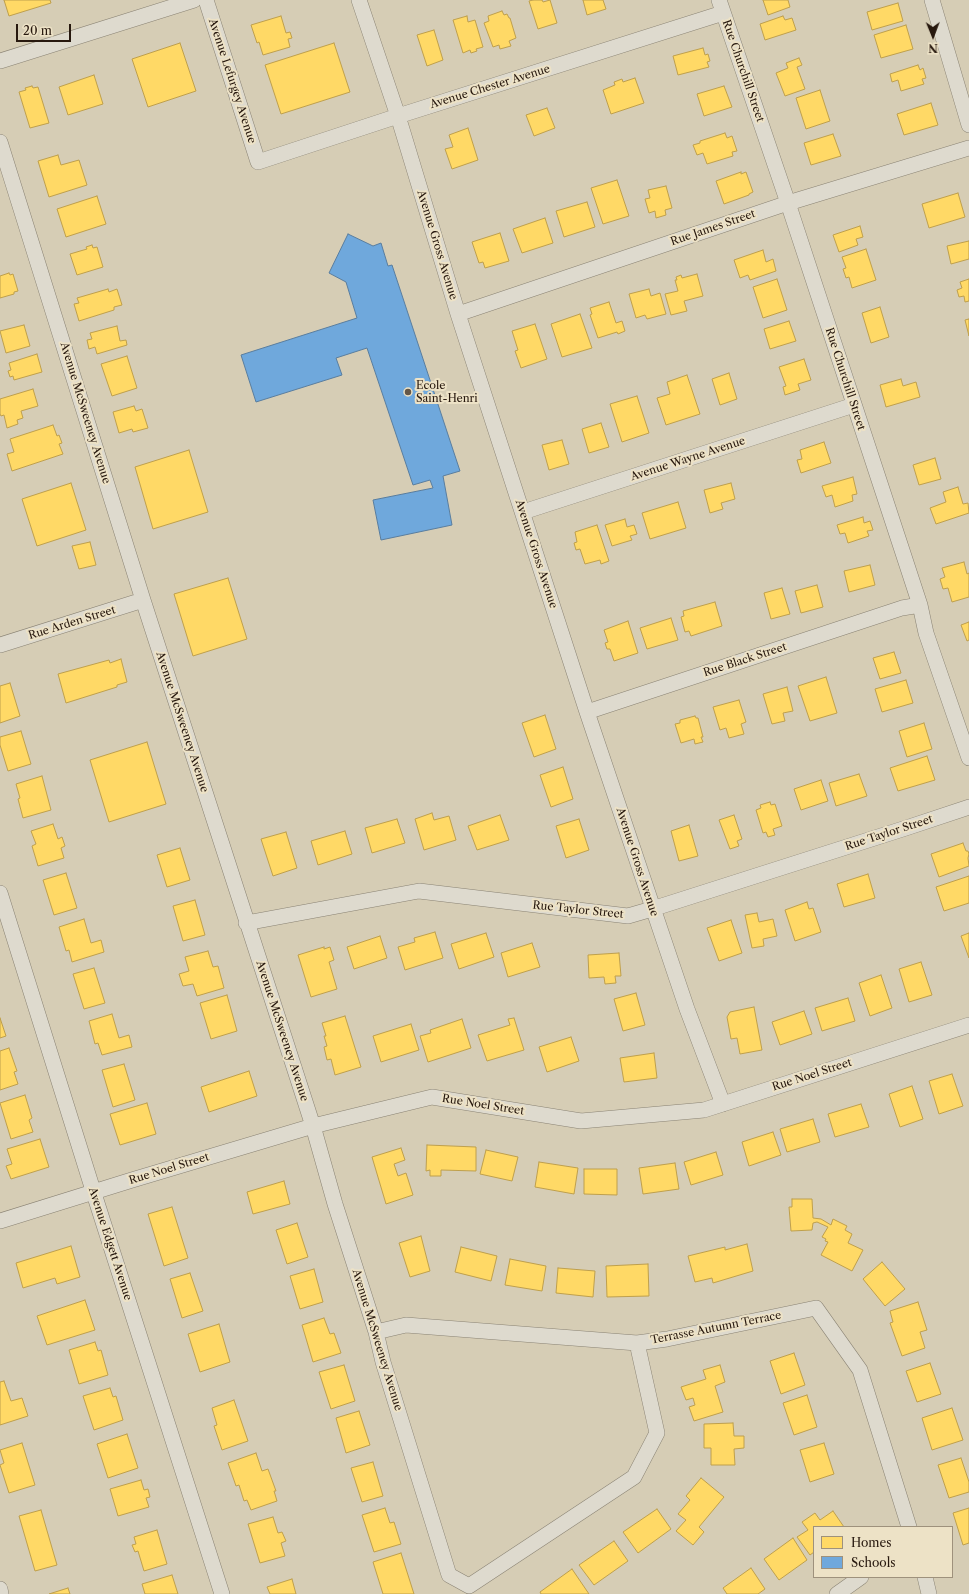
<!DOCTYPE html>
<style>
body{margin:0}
#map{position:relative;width:969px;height:1594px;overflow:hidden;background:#d6cdb5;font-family:"Libre Caslon Text",serif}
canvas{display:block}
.legend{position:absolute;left:813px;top:1526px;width:140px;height:52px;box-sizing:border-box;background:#ede2c6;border:1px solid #9e917c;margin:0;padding:5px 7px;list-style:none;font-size:12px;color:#27180e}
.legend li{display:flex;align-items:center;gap:8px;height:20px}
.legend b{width:20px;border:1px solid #9e917c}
.north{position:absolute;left:913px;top:16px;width:40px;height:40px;-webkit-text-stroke:3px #ede2c6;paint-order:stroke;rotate:179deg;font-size:11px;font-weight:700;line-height:16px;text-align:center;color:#27180e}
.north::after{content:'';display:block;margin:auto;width:14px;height:18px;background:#27180e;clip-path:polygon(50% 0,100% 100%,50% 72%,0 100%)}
.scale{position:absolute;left:16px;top:24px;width:55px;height:18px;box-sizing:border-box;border:2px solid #27180e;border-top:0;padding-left:5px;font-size:12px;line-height:14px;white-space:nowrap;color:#27180e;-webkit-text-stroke:3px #ede2c6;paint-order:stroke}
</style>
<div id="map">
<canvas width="969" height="1594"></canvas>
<ul class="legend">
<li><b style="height:11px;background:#ffd966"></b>Homes</li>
<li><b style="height:11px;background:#6fa8dc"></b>Schools</li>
</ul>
<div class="north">N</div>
<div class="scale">20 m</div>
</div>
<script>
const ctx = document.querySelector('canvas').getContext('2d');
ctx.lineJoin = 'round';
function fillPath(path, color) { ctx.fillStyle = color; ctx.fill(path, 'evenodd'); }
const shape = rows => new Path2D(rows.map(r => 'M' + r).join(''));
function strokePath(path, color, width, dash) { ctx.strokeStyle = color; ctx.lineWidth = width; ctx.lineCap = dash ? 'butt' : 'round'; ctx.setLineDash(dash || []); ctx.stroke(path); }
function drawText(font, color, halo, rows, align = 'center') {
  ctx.font = font + ' "Libre Caslon Text",serif'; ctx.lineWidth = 4; ctx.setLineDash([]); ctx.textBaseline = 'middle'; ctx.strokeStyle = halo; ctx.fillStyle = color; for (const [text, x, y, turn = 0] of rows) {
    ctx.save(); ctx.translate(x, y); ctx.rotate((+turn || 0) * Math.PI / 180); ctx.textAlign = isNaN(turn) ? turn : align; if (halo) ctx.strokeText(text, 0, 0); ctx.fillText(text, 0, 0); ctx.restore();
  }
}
const homes = shape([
 [4,0,50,0,51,3,9,16,4,0],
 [533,0,542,0,543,2,550,0,557,23,538,29,529,1,533,0],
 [583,0,603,0,606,9,587,15,583,0],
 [763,0,788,0,790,7,768,15,763,0],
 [898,3,903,21,872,30,867,12,898,3],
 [502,11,504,15,507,14,509,18,510,18,516,38,509,41,511,46,500,49,499,45,493,47,484,23,489,21,488,16,502,11],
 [281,16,286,33,290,32,292,38,288,39,290,47,263,55,259,42,257,43,251,25,281,16],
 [467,16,468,22,475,20,483,47,476,49,477,51,471,53,470,50,463,53,453,20,467,16],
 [783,16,785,20,792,18,796,30,765,40,760,24,783,16],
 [906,25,913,49,881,58,874,35,906,25],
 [434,30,443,60,427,66,417,35,434,30],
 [180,43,196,91,148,107,132,59,180,43],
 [334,43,350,92,281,114,265,65,334,43],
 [703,48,705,55,708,54,710,61,707,62,709,67,678,75,673,56,703,48],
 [799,58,802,65,797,67,805,89,785,96,776,73,788,68,786,63,799,58],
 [918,65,920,70,923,68,926,78,922,79,924,84,901,91,898,80,892,82,890,74,918,65],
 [94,75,103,104,68,115,59,87,94,75],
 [635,78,644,103,611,114,603,90,615,85,614,82,622,79,623,82,635,78],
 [32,86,33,88,38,87,49,123,30,128,19,92,26,90,25,88,32,86],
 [724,86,732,107,704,116,697,94,724,86],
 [820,90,830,121,806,129,796,98,820,90],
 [931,103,938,125,904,135,897,114,931,103],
 [547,108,555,128,534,136,526,115,547,108],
 [468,128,478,160,452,169,445,149,453,147,449,135,468,128],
 [725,133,727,138,732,136,737,151,732,152,733,156,707,164,703,153,697,155,693,145,700,143,700,141,725,133],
 [833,134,841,156,811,165,804,143,833,134],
 [58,155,61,165,79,160,87,185,49,197,38,161,58,155],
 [741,172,741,174,746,172,753,192,749,194,749,195,724,204,716,181,741,172],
 [617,180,629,216,603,224,591,188,617,180],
 [666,186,672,208,665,210,666,215,656,218,655,211,649,213,645,199,650,198,648,190,666,186],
 [958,193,965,217,929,228,922,204,958,193],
 [97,196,106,224,66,237,57,209,97,196],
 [587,202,595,227,564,237,556,211,587,202],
 [545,218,553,243,522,253,513,229,545,218],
 [860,226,863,237,856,239,858,245,839,252,833,235,860,226],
 [500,233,509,261,485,268,483,262,479,263,472,242,500,233],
 [969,241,969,259,951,264,947,246,969,241],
 [92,245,93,248,97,247,103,267,77,275,70,254,87,249,86,247,92,245],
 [866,249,876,280,852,288,849,277,846,278,843,269,846,268,842,257,866,249],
 [763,250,766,262,773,259,776,271,750,280,748,275,740,278,734,260,763,250],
 [9,273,10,275,13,274,18,291,14,292,14,294,0,298,0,276,9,273],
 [697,274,703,296,684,301,687,311,671,315,665,294,678,291,675,280,677,280,676,277,681,275,682,278,697,274],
 [777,279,787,310,763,318,753,287,777,279],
 [969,279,969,301,965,302,964,296,959,297,957,290,962,288,960,282,969,279],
 [108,289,109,292,117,289,122,305,114,307,114,310,79,321,74,304,79,303,77,298,108,289],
 [649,289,651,296,660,293,666,314,647,319,645,315,636,318,629,294,649,289],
 [609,302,616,323,622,321,625,331,618,334,617,332,598,338,590,315,592,314,590,308,609,302],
 [880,307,889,337,871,343,862,313,880,307],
 [580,314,592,348,562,357,551,324,580,314],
 [969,319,969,336,965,320,969,319],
 [789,321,796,341,770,349,764,329,789,321],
 [535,324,547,359,521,368,515,351,518,350,512,331,535,324],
 [24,325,30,346,6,353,0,331,24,325],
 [117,326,120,341,126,340,127,345,97,354,95,347,89,349,87,340,92,339,90,333,117,326],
 [37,354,42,372,14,380,13,376,10,377,8,371,11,370,9,363,37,354],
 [127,356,137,388,112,396,101,364,127,356],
 [804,359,811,380,798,384,800,390,785,395,783,387,786,386,779,367,804,359],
 [729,373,737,399,720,405,712,379,729,373],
 [687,375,700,414,666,425,657,398,670,394,667,382,687,375],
 [901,379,903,386,916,382,920,397,886,407,880,385,901,379],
 [33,389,38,406,21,411,23,418,17,420,18,424,7,428,4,415,1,416,0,414,0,399,33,389],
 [637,396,649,433,622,442,610,404,637,396],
 [134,406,136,411,142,409,148,428,133,432,132,429,119,433,113,412,134,406],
 [601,423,609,447,589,453,582,429,601,423],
 [53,425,57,436,59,435,62,443,59,444,63,454,12,471,7,454,14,452,10,439,53,425],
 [562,440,569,464,549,470,542,445,562,440],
 [824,442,831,463,801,473,797,460,802,459,800,450,824,442],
 [189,450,208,512,153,529,135,467,189,450],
 [935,458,941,479,919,485,913,465,935,458],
 [853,477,857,494,852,495,853,501,835,507,832,495,826,497,822,486,853,477],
 [71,483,86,530,37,546,22,499,71,483],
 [731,483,735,499,721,503,723,509,710,513,704,490,731,483],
 [958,487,963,504,968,503,969,513,936,524,930,508,946,502,943,492,958,487],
 [678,502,686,528,650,539,642,513,678,502],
 [863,517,864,523,870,521,873,530,867,531,869,536,848,543,845,533,840,534,837,525,863,517],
 [625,519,627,527,634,525,637,534,630,536,632,540,612,546,605,525,625,519],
 [597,525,609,561,601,564,600,560,585,564,580,549,576,550,574,543,577,542,575,532,597,525],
 [90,542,96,565,79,569,72,546,90,542],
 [964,562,967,574,969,573,969,597,952,602,948,588,943,589,940,579,945,577,942,568,964,562],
 [870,565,875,585,849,592,844,571,870,565],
 [228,578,247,639,193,656,174,594,228,578],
 [817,585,823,607,801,613,795,591,817,585],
 [782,588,790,614,771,619,764,593,782,588],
 [715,602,722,626,691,636,689,631,685,632,681,617,684,616,683,611,715,602],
 [671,618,678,640,647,649,640,628,671,618],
 [628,621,638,653,614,661,610,649,607,649,605,643,608,642,604,630,628,621],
 [969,622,969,640,967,641,961,625,969,622],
 [894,652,901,673,880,679,873,658,894,652],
 [121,659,127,682,117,685,117,687,66,703,58,674,109,660,110,663,121,659],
 [826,677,837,713,810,721,798,686,826,677],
 [906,680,913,703,882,712,875,689,906,680],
 [10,683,20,716,0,723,0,686,10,683],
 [787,687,793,711,783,713,785,721,772,724,763,694,787,687],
 [739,700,746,722,741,724,744,734,729,738,726,728,720,730,713,707,739,700],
 [545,715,556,749,534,757,522,723,545,715],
 [695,716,696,718,698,718,703,737,701,737,703,742,695,744,694,739,681,743,675,724,680,723,680,720,695,716],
 [924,723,932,749,907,757,899,731,924,723],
 [21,731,31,764,8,771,0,745,0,737,21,731],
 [147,742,166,804,109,822,90,760,147,742],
 [927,756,935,780,898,791,890,768,927,756],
 [563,767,573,799,551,807,540,775,563,767],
 [859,774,867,796,836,806,829,783,859,774],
 [42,776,51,810,23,818,18,799,20,798,16,784,42,776],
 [821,780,828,801,801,810,794,789,821,780],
 [770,802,771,805,775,804,782,826,773,829,775,835,768,837,766,832,763,833,756,810,761,808,760,805,770,802],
 [432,813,434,820,449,816,456,840,424,850,415,819,432,813],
 [500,815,509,840,477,850,468,826,500,815],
 [734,815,742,839,737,841,739,846,730,849,719,820,734,815],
 [397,819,405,843,372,853,365,828,397,819],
 [579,819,589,850,566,858,556,826,579,819],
 [53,824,58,839,62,837,65,846,61,848,64,858,38,866,32,846,36,844,31,831,53,824],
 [689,825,698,856,679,861,671,831,689,825],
 [345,831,352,854,318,865,311,841,345,831],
 [286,832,297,868,273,876,261,839,286,832],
 [963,843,966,851,968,851,969,854,968,858,969,866,939,877,931,854,963,843],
 [180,848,190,880,167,887,157,855,180,848],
 [66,873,77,908,54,915,43,880,66,873],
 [868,874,875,898,844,907,837,884,868,874],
 [969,876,969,903,944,911,936,887,969,876],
 [195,900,205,935,183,941,173,906,195,900],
 [807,902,809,909,813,908,821,932,795,941,785,910,807,902],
 [757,913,759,922,773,919,777,936,763,939,764,946,752,948,745,915,757,913],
 [84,919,91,943,101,940,104,952,72,962,69,950,66,951,59,927,84,919],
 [731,920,742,953,719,961,707,928,731,920],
 [435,932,443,958,405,970,398,947,415,942,414,938,435,932],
 [486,933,494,957,459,969,451,944,486,933],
 [969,933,969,958,961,936,969,933],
 [380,936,387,958,354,969,347,947,380,936],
 [532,943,540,967,508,977,501,953,532,943],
 [324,947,324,949,330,947,334,960,329,962,337,989,311,997,298,955,324,947],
 [208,951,213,967,218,966,224,988,197,996,193,984,183,986,179,974,189,971,185,957,208,951],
 [619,953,621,976,615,976,616,983,605,984,604,977,589,978,588,955,619,953],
 [921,962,932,995,909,1002,899,969,921,962],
 [94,968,105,1003,84,1009,73,974,94,968],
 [881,975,892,1008,870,1016,859,983,881,975],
 [636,993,645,1025,623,1031,614,999,636,993],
 [227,995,237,1031,211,1039,200,1003,227,995],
 [848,998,855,1021,822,1031,815,1008,848,998],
 [754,1007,762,1050,740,1054,737,1038,731,1039,727,1017,730,1012,754,1007],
 [804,1011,812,1034,780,1045,772,1022,804,1011],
 [112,1014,119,1038,129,1035,132,1047,102,1055,98,1043,95,1044,89,1021,112,1014],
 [345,1016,361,1067,335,1075,331,1059,327,1060,324,1047,327,1046,324,1036,326,1036,322,1023,345,1016],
 [0,1018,6,1036,0,1038,0,1018],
 [514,1018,524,1050,487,1061,478,1035,510,1025,508,1019,514,1018],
 [462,1019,471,1048,428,1062,420,1036,431,1033,430,1030,462,1019],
 [411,1024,419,1050,381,1062,373,1036,411,1024],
 [571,1037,579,1061,547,1072,539,1047,571,1037],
 [9,1048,17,1071,14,1072,18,1084,0,1090,0,1051,9,1048],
 [654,1053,657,1078,624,1082,620,1058,654,1053],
 [124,1064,135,1100,113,1107,102,1070,124,1064],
 [249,1071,257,1096,209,1112,201,1087,249,1071],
 [952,1074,963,1106,939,1114,929,1081,952,1074],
 [912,1086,923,1119,900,1127,889,1094,912,1086],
 [25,1095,32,1118,29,1120,33,1132,11,1139,0,1103,25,1095],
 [147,1103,156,1134,120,1145,110,1114,147,1103],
 [861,1104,869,1127,835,1137,828,1114,861,1104],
 [813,1119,820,1142,787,1152,780,1129,813,1119],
 [773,1132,781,1155,749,1166,742,1142,773,1132],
 [40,1139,49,1167,11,1179,6,1166,12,1164,7,1149,40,1139],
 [427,1145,476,1147,476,1171,441,1170,441,1176,430,1176,430,1170,426,1171,427,1145],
 [401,1148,405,1160,394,1164,398,1176,406,1173,413,1195,386,1204,372,1157,401,1148],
 [486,1150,518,1157,512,1181,480,1174,486,1150],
 [716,1152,723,1175,691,1185,684,1162,716,1152],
 [539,1162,578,1168,574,1194,535,1187,539,1162],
 [675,1163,679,1189,643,1194,639,1168,675,1163],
 [584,1169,617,1169,617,1195,584,1194,584,1169],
 [284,1181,290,1204,253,1214,247,1192,284,1181],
 [792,1199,812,1199,813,1218,821,1219,831,1225,833,1219,847,1226,845,1230,852,1234,848,1243,863,1250,852,1271,821,1255,828,1242,825,1241,826,1239,822,1237,828,1227,817,1222,813,1223,812,1230,791,1231,789,1207,792,1207,792,1199],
 [172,1207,188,1258,164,1266,148,1214,172,1207],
 [297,1223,308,1257,287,1264,276,1230,297,1223],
 [421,1236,430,1271,410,1277,399,1243,421,1236],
 [747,1244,753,1271,713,1283,712,1278,695,1282,688,1256,725,1247,725,1250,747,1244],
 [71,1246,80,1277,57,1284,55,1278,23,1288,16,1263,71,1246],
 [461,1247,497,1256,491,1281,455,1272,461,1247],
 [510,1259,546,1266,542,1291,505,1285,510,1259],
 [882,1262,905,1289,885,1306,863,1279,882,1262],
 [648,1264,649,1296,607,1297,606,1266,648,1264],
 [558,1268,595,1271,593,1297,556,1293,558,1268],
 [314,1269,323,1302,300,1309,290,1276,314,1269],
 [190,1273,203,1311,182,1318,170,1279,190,1273],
 [85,1300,95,1330,47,1345,37,1316,85,1300],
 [918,1302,927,1330,920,1332,925,1348,902,1356,890,1323,893,1322,890,1311,918,1302],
 [324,1318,330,1334,334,1333,341,1353,313,1362,302,1325,324,1318],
 [219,1324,230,1362,200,1372,188,1334,219,1324],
 [95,1342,98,1351,101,1350,108,1375,79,1384,69,1350,95,1342],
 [794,1353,805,1385,781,1394,770,1361,794,1353],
 [930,1363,941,1394,917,1402,906,1371,930,1363],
 [344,1365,355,1401,331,1409,319,1372,344,1365],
 [720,1365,725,1382,715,1386,723,1412,694,1421,689,1407,695,1405,693,1398,686,1400,681,1387,706,1379,703,1370,720,1365],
 [4,1381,11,1401,22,1398,28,1416,0,1425,0,1382,4,1381],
 [110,1388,113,1397,116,1396,123,1420,94,1430,83,1396,110,1388],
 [807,1395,817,1427,794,1435,783,1403,807,1395],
 [234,1400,248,1441,222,1450,214,1426,217,1425,212,1408,234,1400],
 [952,1408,963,1440,932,1450,922,1418,952,1408],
 [359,1411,370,1445,346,1453,336,1418,359,1411],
 [733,1423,734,1436,744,1436,744,1448,734,1449,735,1465,711,1465,711,1448,704,1448,704,1424,733,1423],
 [127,1434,138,1468,108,1478,97,1444,127,1434],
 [22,1443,35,1485,9,1493,0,1465,4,1463,0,1450,22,1443],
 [824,1443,834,1474,810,1482,800,1450,824,1443],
 [256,1453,262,1471,268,1469,276,1491,274,1491,277,1501,251,1510,247,1500,244,1501,239,1485,236,1486,228,1463,256,1453],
 [961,1458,969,1482,969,1492,949,1498,938,1465,961,1458],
 [373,1462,383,1496,362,1502,351,1468,373,1462],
 [701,1478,724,1497,699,1527,704,1532,693,1545,676,1531,686,1520,678,1514,690,1500,686,1496,701,1478],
 [141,1480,144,1490,148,1489,150,1497,146,1498,149,1507,118,1516,110,1489,141,1480],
 [385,1508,390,1523,394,1522,401,1544,374,1552,362,1515,385,1508],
 [969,1508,969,1543,963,1545,953,1513,969,1508],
 [657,1509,671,1529,638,1553,623,1532,657,1509],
 [41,1510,57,1565,35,1571,19,1516,41,1510],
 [833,1511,844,1527,814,1527,814,1552,810,1555,797,1537,808,1530,802,1522,815,1513,820,1520,833,1511],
 [273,1517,278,1533,282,1532,286,1541,281,1543,285,1556,260,1563,248,1524,273,1517],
 [157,1530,167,1564,144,1571,138,1551,135,1552,132,1545,136,1544,134,1537,157,1530],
 [793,1538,807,1560,779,1580,764,1559,793,1538],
 [614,1541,628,1561,594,1585,579,1565,614,1541],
 [401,1553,414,1594,383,1594,373,1562,401,1553],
 [751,1568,765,1589,758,1594,727,1594,723,1588,751,1568],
 [572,1569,589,1594,541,1594,540,1592,572,1569],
 [172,1575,178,1594,145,1594,142,1584,172,1575],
 [292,1579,296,1594,270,1594,267,1587,292,1579],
 [68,1588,70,1594,49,1594,68,1588]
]);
fillPath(homes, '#ffd966');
strokePath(homes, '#be9f4c', 1);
const schools = shape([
 [348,234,373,246,381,243,388,266,392,265,460,471,443,476,452,525,381,540,373,500,433,488,430,480,413,485,367,348,336,358,342,375,256,402,241,355,357,318,346,282,329,273,348,234]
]);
fillPath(schools, '#6fa8dc');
strokePath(schools, '#597d9e', 1);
const minor = shape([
 [206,0,258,162,398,116,723,13],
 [359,0,398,116,458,314,587,712,687,1009,723,1104],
 [719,0,788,203,901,547,920,605,926,633,969,758],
 [932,0,969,125],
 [0,61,194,0],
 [0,142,143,600,313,1126,335,1204,376,1332,383,1362,449,1575,469,1586,634,1477,657,1433,637,1343],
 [458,314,788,203,969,148],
 [523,512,854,405],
 [0,645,143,600],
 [587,712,902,608,920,605],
 [0,893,97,1203,222,1594],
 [246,923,419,891,628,916,652,909,906,828,969,807],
 [0,1221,132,1180,313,1126,432,1097,581,1121,704,1110,969,1025],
 [376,1332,406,1325,637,1343,667,1339,816,1308,860,1370,909,1527],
 [925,1577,929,1594],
 [0,1589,1,1594],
 [837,1594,861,1577]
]);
strokePath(minor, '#8a8374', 16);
strokePath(minor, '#dedace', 15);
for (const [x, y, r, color] of [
 [408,392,4,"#645748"]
]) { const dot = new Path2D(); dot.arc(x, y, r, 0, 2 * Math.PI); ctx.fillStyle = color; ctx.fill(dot); strokePath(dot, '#ede2c6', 1.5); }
drawText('11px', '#27180e', '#ede2c6', [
 ["Rue Churchill Street",743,71,71],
 ["Avenue Lefurgey Avenue",232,81,72],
 ["Avenue Chester Avenue",490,87,-17],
 ["Rue James Street",713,228,-19],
 ["Avenue Gross Avenue",437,245,73],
 ["Rue Churchill Street",845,379,72],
 ["Avenue McSweeney Avenue",85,413,73],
 ["Avenue Wayne Avenue",688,459,-18],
 ["Avenue Gross Avenue",536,554,72],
 ["Rue Arden Street",72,623,-17],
 ["Rue Black Street",745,660,-18],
 ["Avenue McSweeney Avenue",182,722,72],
 ["Rue Taylor Street",889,833,-18],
 ["Avenue Gross Avenue",637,862,72],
 ["Rue Taylor Street",578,910,6],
 ["Avenue McSweeney Avenue",282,1031,72],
 ["Rue Noel Street",812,1075,-18],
 ["Rue Noel Street",483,1105,9],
 ["Rue Noel Street",169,1169,-17],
 ["Avenue Edgett Avenue",110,1244,72],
 ["Terrasse Autumn Terrace",716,1328,-11],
 ["Avenue McSweeney Avenue",377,1340,73]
]);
drawText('11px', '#27180e', '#ede2c6', [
 ["Ecole",416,386],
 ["Saint-Henri",416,399]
], 'left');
</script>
